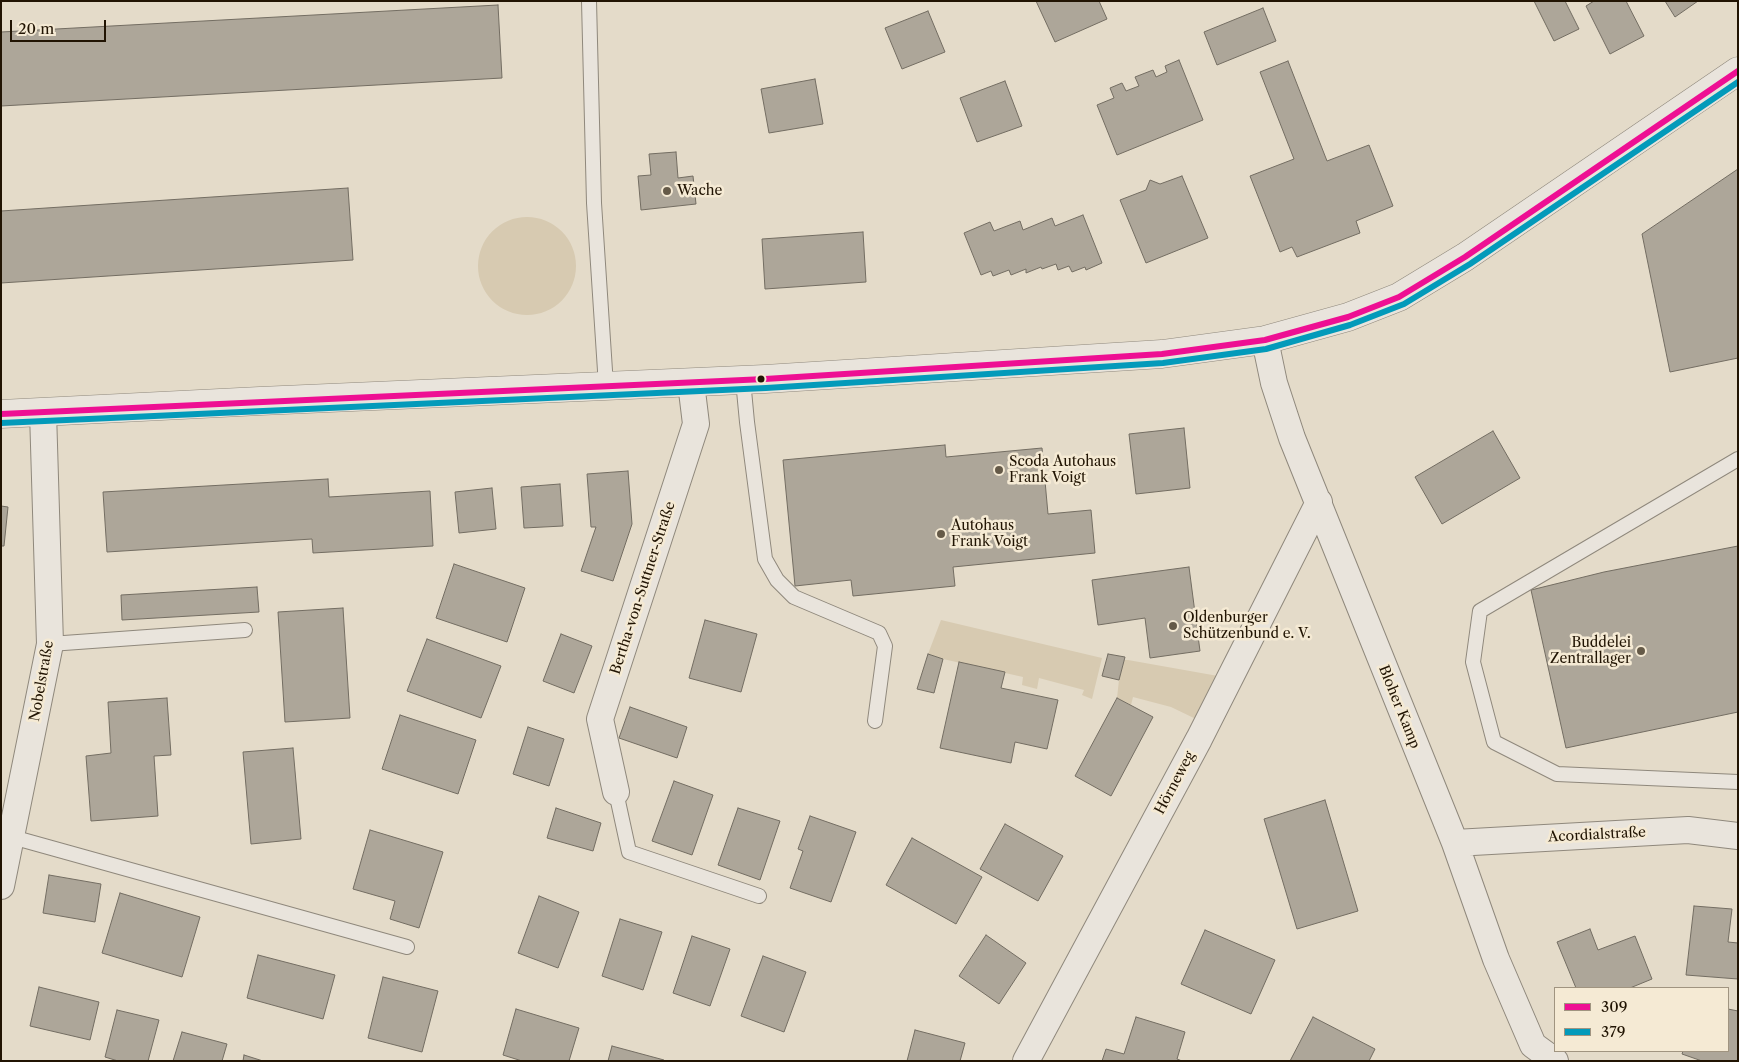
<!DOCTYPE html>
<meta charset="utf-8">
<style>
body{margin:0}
#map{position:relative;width:1739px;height:1062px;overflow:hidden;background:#e4dbc9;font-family:"Libre Caslon Text",serif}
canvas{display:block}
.frame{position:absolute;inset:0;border:2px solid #211403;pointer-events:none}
.legend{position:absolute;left:1554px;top:987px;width:175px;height:65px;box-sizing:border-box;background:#f5ead4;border:1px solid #a09480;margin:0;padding:6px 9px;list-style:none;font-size:15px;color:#211403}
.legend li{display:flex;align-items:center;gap:10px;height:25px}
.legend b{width:25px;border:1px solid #a09480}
.scale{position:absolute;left:10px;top:20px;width:96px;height:22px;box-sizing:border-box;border:2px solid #211403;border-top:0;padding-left:6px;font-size:15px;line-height:18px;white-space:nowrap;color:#211403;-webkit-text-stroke:4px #f5ead4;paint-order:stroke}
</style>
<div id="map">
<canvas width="1739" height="1062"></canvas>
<div class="frame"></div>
<ul class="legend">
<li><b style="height:6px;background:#ee0f93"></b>309</li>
<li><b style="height:6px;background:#039aba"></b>379</li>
</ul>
<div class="scale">20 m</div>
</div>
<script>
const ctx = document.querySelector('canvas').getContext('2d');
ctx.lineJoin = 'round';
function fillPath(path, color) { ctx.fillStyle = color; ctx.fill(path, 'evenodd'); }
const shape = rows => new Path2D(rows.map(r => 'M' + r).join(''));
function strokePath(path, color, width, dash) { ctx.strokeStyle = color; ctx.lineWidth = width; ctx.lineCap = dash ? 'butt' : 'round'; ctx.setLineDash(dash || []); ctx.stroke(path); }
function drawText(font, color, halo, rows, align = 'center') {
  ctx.font = font + ' "Libre Caslon Text",serif'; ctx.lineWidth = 5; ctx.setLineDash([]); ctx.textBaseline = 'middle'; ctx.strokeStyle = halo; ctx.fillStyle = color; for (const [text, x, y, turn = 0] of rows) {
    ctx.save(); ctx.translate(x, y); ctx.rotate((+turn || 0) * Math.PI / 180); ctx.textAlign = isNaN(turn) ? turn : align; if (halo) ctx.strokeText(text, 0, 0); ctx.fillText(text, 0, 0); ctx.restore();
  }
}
fillPath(shape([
 '478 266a49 49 0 1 1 98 0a49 49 0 1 1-98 0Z',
 [941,620,1102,658,1092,699,1082,695,1084,690,1039,678,1037,689,1022,685,1023,677,943,659,928,654],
 [1124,660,1128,660,1218,676,1198,720,1171,707,1133,697,1131,705,1117,698,1119,680]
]), '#d7cab1');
const building = shape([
 [1036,1,1099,1,1107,19,1055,42,1036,1],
 [1534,1,1565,1,1579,29,1554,41,1534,1],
 [1594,1,1626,1,1644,36,1610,54,1586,6,1594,1],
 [1665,1,1698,1,1675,17,1665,1],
 [498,5,502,78,1,106,1,32,498,5],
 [1263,8,1276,41,1217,65,1204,32,1263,8],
 [928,11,945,52,902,69,885,28,928,11],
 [1179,60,1203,120,1117,155,1097,105,1114,98,1110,88,1122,83,1126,91,1139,86,1135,77,1153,70,1156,77,1167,72,1165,66,1179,60],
 [1288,61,1327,161,1369,145,1393,206,1356,221,1360,233,1297,257,1292,247,1280,252,1250,176,1294,159,1260,72,1288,61],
 [815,79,823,124,769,133,761,89,815,79],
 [1005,81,1022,126,977,142,960,98,1005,81],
 [676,152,678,178,693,176,696,204,641,210,638,176,651,175,649,154,676,152],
 [1738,169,1738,358,1670,372,1642,234,1738,169],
 [1182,176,1208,238,1146,263,1120,200,1146,190,1150,180,1160,184,1182,176],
 [348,188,353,260,1,283,1,211,348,188],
 [1083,215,1102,263,1086,270,1085,267,1072,272,1069,266,1058,270,1056,264,1042,269,1041,267,1026,273,1026,269,1011,275,1009,270,993,276,991,271,981,275,964,233,990,222,994,231,1020,221,1023,230,1052,218,1055,226,1083,215],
 [863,232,866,282,765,289,762,239,863,232],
 [1184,428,1190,488,1136,494,1129,434,1184,428],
 [1493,431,1520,478,1442,524,1415,477,1493,431],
 [945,445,946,457,1042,448,1048,514,1091,510,1095,553,953,567,955,586,853,596,851,580,795,586,783,460,945,445],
 [628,471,632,524,613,581,581,571,596,527,591,527,587,474,628,471],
 [328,479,329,497,430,491,433,546,313,553,312,539,107,552,103,492,328,479],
 [560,484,563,526,524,528,521,487,560,484],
 [492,488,496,529,459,533,455,492,492,488],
 [1,506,8,507,4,546,1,546,1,506],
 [1738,546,1738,712,1566,748,1531,590,1604,572,1738,546],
 [454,564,525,588,507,642,436,618,454,564],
 [1189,567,1200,651,1150,658,1145,618,1098,625,1092,580,1189,567],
 [257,587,259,612,122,620,121,595,257,587],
 [343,608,350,718,285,722,278,612,343,608],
 [705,620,757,634,741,692,689,678,705,620],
 [561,634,592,646,574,693,543,681,561,634],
 [427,639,501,666,481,718,407,691,427,639],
 [928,654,943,659,934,693,917,689,928,654],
 [1108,654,1125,657,1119,680,1102,676,1108,654],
 [959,662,1005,672,1001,688,1058,700,1047,749,1015,742,1011,763,940,748,959,662],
 [167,698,171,755,154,756,158,816,91,821,86,756,111,753,108,702,167,698],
 [1117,698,1153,717,1111,796,1075,776,1117,698],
 [630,707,687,727,677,758,619,738,630,707],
 [400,715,476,740,458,794,382,769,400,715],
 [528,727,564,739,549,786,513,774,528,727],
 [293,748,301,839,251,844,243,752,293,748],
 [674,781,713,795,692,855,652,841,674,781],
 [1325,800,1358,911,1297,929,1264,819,1325,800],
 [556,808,601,823,593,851,547,838,556,808],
 [738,808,780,821,760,880,718,865,738,808],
 [810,816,856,832,831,902,790,888,803,851,798,849,810,816],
 [1005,824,1063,856,1038,901,980,869,1005,824],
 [370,830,443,852,419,928,390,919,395,901,353,889,370,830],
 [912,838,982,877,956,924,886,885,912,838],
 [49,875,101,884,95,922,43,913,49,875],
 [120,893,200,917,182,977,102,953,120,893],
 [539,896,579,912,558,968,518,953,539,896],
 [1694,906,1732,909,1728,942,1738,943,1738,979,1686,975,1694,906],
 [620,919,662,932,643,990,602,976,620,919],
 [1590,929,1598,950,1635,936,1652,979,1630,988,1576,988,1557,942,1590,929],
 [1205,930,1275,960,1251,1014,1181,984,1205,930],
 [986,935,1026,963,999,1004,959,976,986,935],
 [692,936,730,949,710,1006,673,993,692,936],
 [258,955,335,975,323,1019,247,998,258,955],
 [763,956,806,972,784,1032,741,1016,763,956],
 [383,977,438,991,422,1052,368,1038,383,977],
 [39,987,99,1002,90,1040,30,1026,39,987],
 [516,1009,579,1028,569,1061,522,1061,503,1055,516,1009],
 [1728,1009,1738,1011,1738,1061,1702,1061,1682,1054,1683,1051,1728,1051,1728,1009],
 [117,1010,159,1020,148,1061,118,1061,105,1057,117,1010],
 [1136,1017,1185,1032,1177,1059,1182,1061,1102,1061,1106,1049,1124,1054,1136,1017],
 [1313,1017,1375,1049,1369,1061,1290,1061,1313,1017],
 [915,1030,965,1043,960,1061,907,1061,915,1030],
 [182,1032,227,1044,222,1061,173,1061,182,1032],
 [612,1046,664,1060,663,1061,608,1061,612,1046],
 [244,1055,263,1061,243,1061,244,1055]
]);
fillPath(building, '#ada699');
strokePath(building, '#736d62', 1);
const service = shape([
 [589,1,594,203,606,386],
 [743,380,747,422,765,559,777,580,794,597,879,633,885,646,875,721],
 [1738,459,1480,611,1473,662,1494,742,1557,774,1738,782],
 [50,644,245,630],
 [616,792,629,852,759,896],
 [12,837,407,947]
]);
const minor = shape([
 [1265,340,1274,383,1292,438,1455,843,1496,959,1533,1045,1555,1061],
 [616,792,600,719,696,424,691,383],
 [1455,843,1688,830,1738,836],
 [1,886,50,644,43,412],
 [1026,1061,1199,739,1319,502]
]);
const tertiary = shape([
 [1,414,260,401,765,379,1162,354,1265,340,1348,317,1399,297,1465,257,1738,71]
]);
strokePath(service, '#8f887c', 16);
strokePath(minor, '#8f887c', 28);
strokePath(tertiary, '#8f887c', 29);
strokePath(service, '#e9e4dc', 14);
strokePath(minor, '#e9e4dc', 26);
strokePath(tertiary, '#e9e4dc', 28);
strokePath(shape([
 [1,414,765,379,1162,354,1265,340,1348,317,1399,297,1465,257,1738,71]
]), '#ee0f93', 6);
strokePath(shape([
 [1,423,766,388,1163,363,1266,349,1350,325,1404,304,1470,264,1738,82]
]), '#039aba', 6);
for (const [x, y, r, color] of [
 [667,191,5,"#655a48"],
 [761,379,4.5,"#211403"],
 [999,470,5,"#655a48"],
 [941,534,5,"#655a48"],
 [1173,626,5,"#655a48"],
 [1641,651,5,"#655a48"]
]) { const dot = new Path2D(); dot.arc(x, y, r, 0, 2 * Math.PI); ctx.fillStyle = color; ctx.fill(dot); strokePath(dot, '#f5ead4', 2); }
drawText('14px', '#211403', '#f5ead4', [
 ["Wache",677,191],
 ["Scoda Autohaus",1009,462],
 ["Frank Voigt",1009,478],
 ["Autohaus",951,526],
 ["Frank Voigt",951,542],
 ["Oldenburger",1183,618],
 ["Schützenbund e. V.",1183,634],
 ["Buddelei",1631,643,"right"],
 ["Zentrallager",1631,659,"right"]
], 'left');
drawText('14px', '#211403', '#f5ead4', [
 ["Bertha-von-Suttner-Straße",643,588,-72],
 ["Nobelstraße",42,681,-80],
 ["Bloher Kamp",1399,707,68],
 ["Hörneweg",1175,783,-62],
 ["Acordialstraße",1597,835,-3]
]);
</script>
